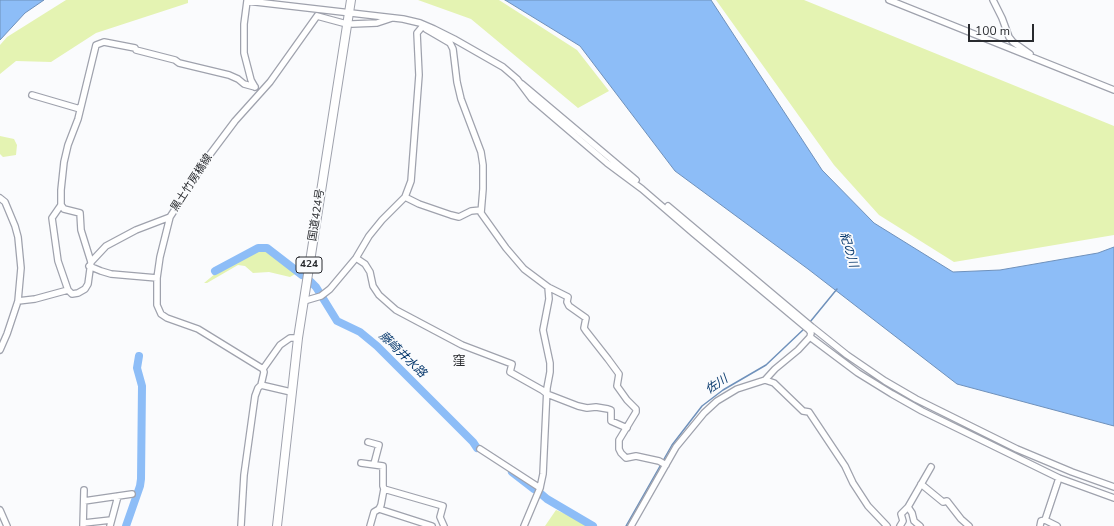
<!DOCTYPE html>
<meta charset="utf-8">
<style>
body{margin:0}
#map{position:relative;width:1114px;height:526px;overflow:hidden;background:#fafbfd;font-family:"Nunito Sans",sans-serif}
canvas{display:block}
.scale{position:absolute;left:968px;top:24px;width:66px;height:18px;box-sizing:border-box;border:2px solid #282a2e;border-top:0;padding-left:5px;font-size:12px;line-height:14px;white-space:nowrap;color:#282a2e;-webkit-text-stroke:3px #fafbfd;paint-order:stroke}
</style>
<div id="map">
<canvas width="1114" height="526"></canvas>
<div class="scale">100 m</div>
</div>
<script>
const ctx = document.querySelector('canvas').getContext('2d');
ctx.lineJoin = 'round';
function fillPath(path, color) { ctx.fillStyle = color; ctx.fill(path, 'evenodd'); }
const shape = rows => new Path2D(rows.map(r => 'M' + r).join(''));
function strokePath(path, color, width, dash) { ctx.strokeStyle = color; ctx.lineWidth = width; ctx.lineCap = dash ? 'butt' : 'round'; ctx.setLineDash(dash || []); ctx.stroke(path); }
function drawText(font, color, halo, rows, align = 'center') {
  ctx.font = font + ' "Nunito Sans","Noto Sans JP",sans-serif'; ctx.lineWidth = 3.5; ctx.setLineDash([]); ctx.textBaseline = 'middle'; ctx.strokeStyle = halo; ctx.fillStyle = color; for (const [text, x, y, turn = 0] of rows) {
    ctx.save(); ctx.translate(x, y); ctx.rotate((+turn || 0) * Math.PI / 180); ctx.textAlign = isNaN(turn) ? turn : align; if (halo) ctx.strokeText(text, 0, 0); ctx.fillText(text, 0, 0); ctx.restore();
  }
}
fillPath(shape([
 [66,0,188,0,188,3,96,33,51,62,16,61,0,74,0,45,7,37],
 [418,0,499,0,577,50,609,91,578,108,471,19],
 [716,0,804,0,1114,126,1114,235,954,262,879,215,834,165],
 [0,136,14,139,17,145,16,155,3,157,0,154],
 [257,251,265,251,269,252,297,273,290,277,269,272,253,273,245,266,238,265,207,283,204,283,216,273],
 [556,510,578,519,588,526,545,526]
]), '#e4f3b2');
const water = shape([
 [0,0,44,0,25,13,0,40,0,0],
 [505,0,711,0,822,170,874,223,953,272,1000,270,1098,253,1114,247,1114,426,957,384,808,269,675,171,580,46,505,0]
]);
fillPath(water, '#8dbdf7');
strokePath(water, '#6f91bb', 1);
strokePath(shape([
 [810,322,837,289],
 [626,526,672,445,702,406,723,390,766,365,805,328]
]), '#6f91bb', 1.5);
strokePath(shape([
 [215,271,258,248,267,248,302,275],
 [311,282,316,287,337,321,360,332,377,346,473,442,477,448],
 [512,472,534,489],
 [540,493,547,499,593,526],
 [126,526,140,486,141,479,142,386,137,368,139,356]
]), '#8dbdf7', 8);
const minor = shape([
 [889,0,1114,90],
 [993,0,1002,18,1009,37,1013,42,1030,54],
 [317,16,343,23],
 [352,24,377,23,392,18],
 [426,29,450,43,453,49,457,82,461,99,481,152,483,165,483,189,481,213,506,248,524,269,548,287,568,297,567,302,569,306,586,318,584,328,586,331,608,359,619,374,617,386,627,400,636,409,636,412,619,440,619,449,621,453,626,458,636,456,659,461,666,465],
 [522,84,636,180],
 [255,87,251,80,244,53,244,24,247,1,403,19,420,23,434,29,454,39,503,67,517,79,532,99,607,163,642,189,693,233,809,330,811,333,810,337,798,350,775,369,765,380,737,389,717,401,704,413,676,447,631,526],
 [32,95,80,109],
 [405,197,419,204,451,215,459,217,471,211,481,210],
 [0,198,5,202,15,226,18,237,21,268,18,301],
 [61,205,64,209,80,213,81,230,91,262],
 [668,206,812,327,847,355,885,381,916,399,1017,449,1072,472,1114,487],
 [170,217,160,257,157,278,157,305,161,314,167,318,198,329,263,369],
 [356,258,365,264,370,272,373,286,379,295,396,310,462,345,512,364,510,372,542,390,547,394,578,406,587,408,596,407,608,409,611,410,611,421,627,428],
 [89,266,101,271,111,274,157,278],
 [68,290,58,261,52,218,61,205,61,190,64,162,68,145,78,119,96,45,104,42,135,48,136,50,175,60,179,63,229,75,238,79,244,84,255,87],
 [304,301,321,296,330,289,356,258,369,236,382,220,405,197,411,181,419,75,417,33,422,27],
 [810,337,858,373,892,394,922,411,1059,478,1114,498],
 [0,350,7,334,18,301,35,299,68,290,72,294,78,293,85,289,88,284,91,262,106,246,136,230,170,217,194,180,202,165,235,121,270,82,317,16],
 [765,380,774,383,803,411,809,412,845,466,853,483,868,506,887,526],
 [261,385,291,392],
 [368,442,379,445,374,464],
 [480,449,540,488],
 [361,463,383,466,383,486,384,489,381,505,379,509],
 [921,484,943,502,947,501,961,519,969,526],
 [384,489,443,506,440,517,444,526],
 [84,501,132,494],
 [908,507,912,513,914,521,920,526],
 [0,510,7,526],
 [1045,520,1057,526],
 [84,523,111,520],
 [83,526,84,490],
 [110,526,118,496],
 [241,526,244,475,255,396,258,388,261,385,264,372,263,369,280,345,290,338,298,338],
 [370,526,374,512,379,509,432,526],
 [524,526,540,488,543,474,547,388,550,372,550,363,543,330,549,299,548,287],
 [900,526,903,521,901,514,908,507,931,467],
 [1040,526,1041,521,1045,520,1059,478]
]);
const highway = shape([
 [277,526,298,338,351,0]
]);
strokePath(minor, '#9fa2ad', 8);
strokePath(highway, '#9fa2ad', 10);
strokePath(minor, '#fff', 5.5);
strokePath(highway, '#fff', 8);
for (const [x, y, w] of [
 [309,265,26]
]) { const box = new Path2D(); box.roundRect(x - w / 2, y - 8, w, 16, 3); ctx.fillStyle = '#fafbfd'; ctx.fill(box); strokePath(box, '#282a2e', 1); }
drawText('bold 10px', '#282a2e', null, [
 ["424",309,265]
]);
drawText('11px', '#282a2e', '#fafbfd', [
 ["黒土竹房橋線",192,183,-57],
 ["国道424号",317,215,-81]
]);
drawText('italic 12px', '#093a6e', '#fafbfd', [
 ["紀の川",848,250,74],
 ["藤崎井水路",402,355,44],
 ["佐川",717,385,-34]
]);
drawText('13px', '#282a2e', '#fafbfd', [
 ["窪",459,362]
]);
</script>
